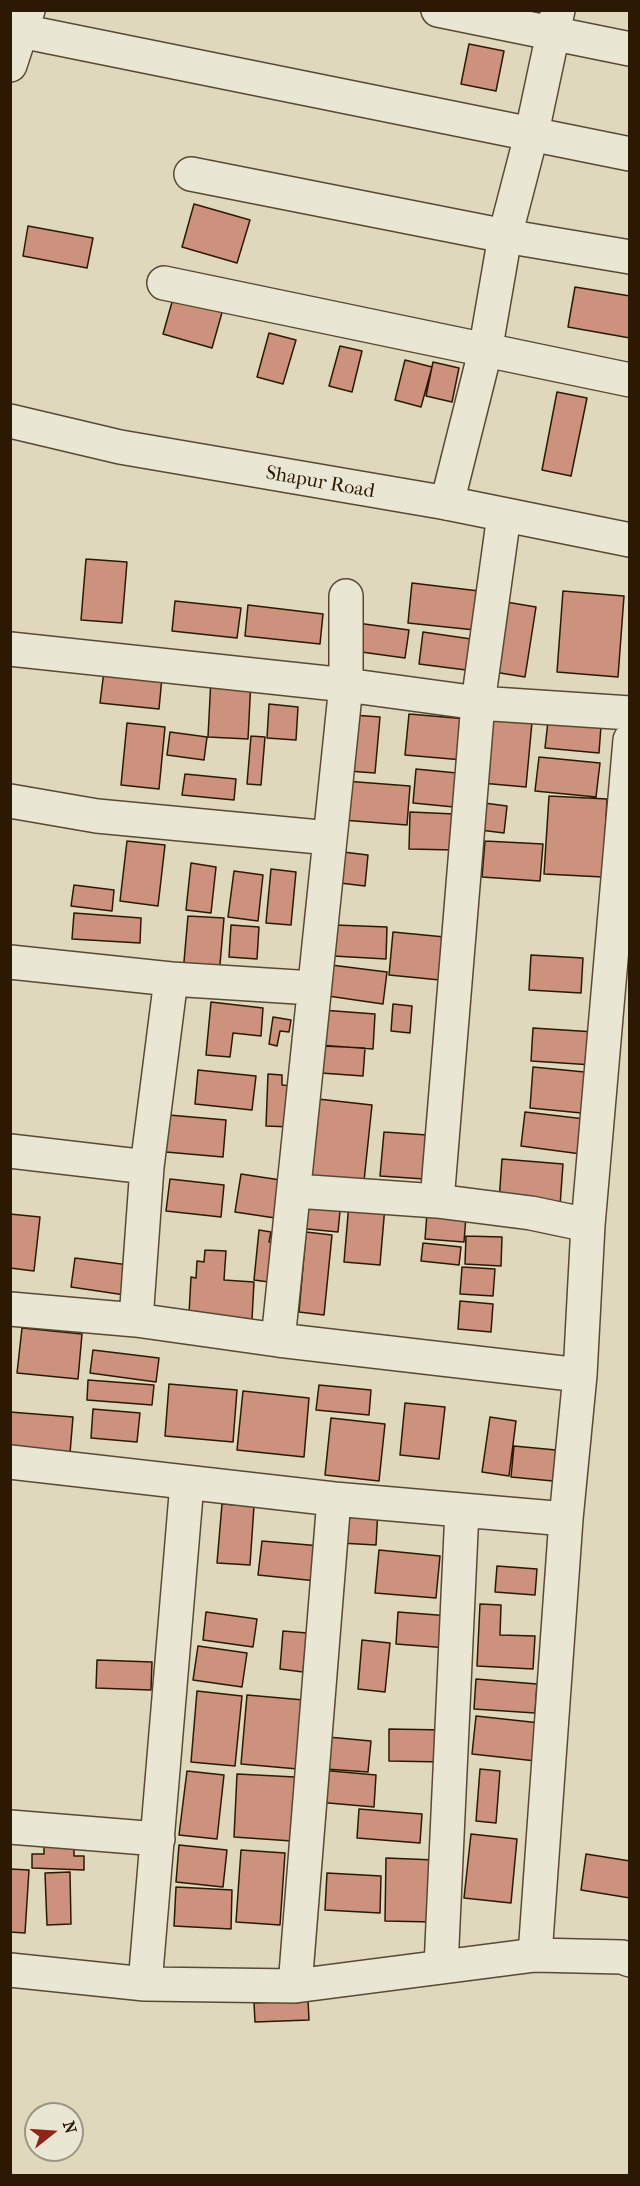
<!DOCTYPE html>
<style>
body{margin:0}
#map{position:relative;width:640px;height:2186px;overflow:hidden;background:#dfd8bd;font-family:"IM FELL French Canon",serif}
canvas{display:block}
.frame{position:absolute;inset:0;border:12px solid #2c1904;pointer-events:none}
.north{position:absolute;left:24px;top:2102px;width:60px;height:60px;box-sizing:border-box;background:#eae6d4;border:2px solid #9e9481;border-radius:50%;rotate:73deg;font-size:16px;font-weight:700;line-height:24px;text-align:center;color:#2c1904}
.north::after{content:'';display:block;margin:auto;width:21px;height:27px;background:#8f2418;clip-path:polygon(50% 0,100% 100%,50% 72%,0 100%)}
</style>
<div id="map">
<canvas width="640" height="2186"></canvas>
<div class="frame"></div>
<div class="north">N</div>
</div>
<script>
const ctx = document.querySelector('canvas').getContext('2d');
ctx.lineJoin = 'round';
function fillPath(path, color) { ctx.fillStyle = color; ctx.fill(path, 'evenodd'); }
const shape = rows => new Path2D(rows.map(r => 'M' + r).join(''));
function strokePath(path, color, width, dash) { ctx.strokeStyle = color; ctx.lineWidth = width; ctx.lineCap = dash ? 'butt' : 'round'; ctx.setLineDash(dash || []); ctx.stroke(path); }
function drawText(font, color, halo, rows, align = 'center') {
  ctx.font = font + ' "IM FELL French Canon",serif'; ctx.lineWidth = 6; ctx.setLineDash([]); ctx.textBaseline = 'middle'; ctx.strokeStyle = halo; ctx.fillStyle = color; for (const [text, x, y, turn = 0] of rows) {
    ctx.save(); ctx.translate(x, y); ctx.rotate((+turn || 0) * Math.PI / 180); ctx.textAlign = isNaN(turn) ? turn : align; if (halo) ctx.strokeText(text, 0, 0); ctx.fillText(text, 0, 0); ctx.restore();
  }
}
const building = shape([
 [469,44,504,51,496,91,461,84,469,44],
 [194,204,250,220,237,263,182,247,194,204],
 [28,226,93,238,87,268,23,256,28,226],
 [575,287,630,296,630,338,568,327,575,287],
 [174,295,223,309,212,348,163,334,174,295],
 [269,333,296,340,283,384,257,377,269,333],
 [340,346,362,351,352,392,329,386,340,346],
 [405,360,432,367,421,407,395,400,405,360],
 [433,362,459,368,452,402,426,396,433,362],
 [557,392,587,398,571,476,542,470,557,392],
 [86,559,127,562,122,623,81,620,86,559],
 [412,583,479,591,475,630,408,623,412,583],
 [563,591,624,596,618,677,557,672,563,591],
 [175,601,241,608,237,638,172,631,175,601],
 [506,602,536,607,525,677,494,672,506,602],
 [248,605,323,614,320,644,245,636,248,605],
 [357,623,409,630,405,658,354,651,357,623],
 [423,632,478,640,474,671,419,664,423,632],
 [104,671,162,677,159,709,100,703,104,671],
 [211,678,251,680,248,739,208,737,211,678],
 [269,704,298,707,296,740,267,738,269,704],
 [409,714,467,719,463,760,405,755,409,714],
 [353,715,380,717,375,773,348,771,353,715],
 [487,717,532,722,526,787,481,783,487,717],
 [548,721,601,726,599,753,545,748,548,721],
 [127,723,165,727,159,789,121,785,127,723],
 [170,732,207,737,204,760,167,755,170,732],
 [251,736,265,737,261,785,247,784,251,736],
 [539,757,600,763,596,797,535,791,539,757],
 [416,769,467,774,464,808,413,803,416,769],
 [185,774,236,779,234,800,182,795,185,774],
 [345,781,410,786,407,825,342,820,345,781],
 [549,796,607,799,603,877,544,874,549,796],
 [484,803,507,806,504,833,480,830,484,803],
 [410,812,455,814,454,850,409,849,410,812],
 [127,841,165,845,158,906,120,901,127,841],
 [485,841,543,844,540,881,482,877,485,841],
 [343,852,368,855,365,886,340,883,343,852],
 [191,863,216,867,211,913,186,910,191,863],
 [271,869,296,872,291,925,266,923,271,869],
 [234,871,263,875,258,921,228,917,234,871],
 [74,885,114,890,112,911,71,906,74,885],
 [74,913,141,918,140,943,72,939,74,913],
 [188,916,224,918,219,976,183,973,188,916],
 [231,925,259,927,257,959,229,957,231,925],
 [335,925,387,927,386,959,333,956,335,925],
 [393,932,455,938,450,981,389,975,393,932],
 [531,955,583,958,581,993,529,990,531,955],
 [331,965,387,972,383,1004,328,996,331,965],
 [211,1002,263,1008,261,1036,233,1033,230,1057,206,1055,211,1002],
 [393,1004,412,1006,410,1033,391,1031,393,1004],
 [322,1010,375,1014,373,1049,319,1045,322,1010],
 [273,1017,291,1020,289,1032,280,1031,277,1046,269,1044,273,1017],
 [533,1028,595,1032,593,1065,531,1061,533,1028],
 [323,1046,365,1048,363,1076,321,1073,323,1046],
 [533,1067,595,1073,592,1114,530,1108,533,1067],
 [198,1070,256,1076,252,1110,195,1104,198,1070],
 [268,1074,282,1075,282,1085,293,1086,291,1127,266,1126,268,1074],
 [318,1099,372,1105,364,1181,309,1175,318,1099],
 [525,1112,585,1119,581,1154,521,1146,525,1112],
 [169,1115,226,1120,223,1157,166,1152,169,1115],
 [384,1132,427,1135,424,1179,380,1176,384,1132],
 [502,1159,563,1164,560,1206,499,1201,502,1159],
 [241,1174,287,1181,282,1219,235,1212,241,1174],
 [170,1179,224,1185,221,1217,166,1211,170,1179],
 [300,1196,341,1200,338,1232,297,1228,300,1196],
 [349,1203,385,1206,380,1265,344,1262,349,1203],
 [427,1213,466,1216,464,1242,425,1239,427,1213],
 [10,1214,40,1217,34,1271,10,1268,10,1214],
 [259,1230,271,1232,269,1242,280,1243,276,1283,254,1280,259,1230],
 [306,1232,332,1235,324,1315,299,1312,306,1232],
 [466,1236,502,1237,501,1266,465,1264,466,1236],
 [423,1243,461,1247,459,1265,421,1261,423,1243],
 [205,1250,226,1251,224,1280,254,1282,252,1319,189,1314,191,1277,196,1278,197,1261,204,1262,205,1250],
 [75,1258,129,1265,125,1295,71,1287,75,1258],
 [462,1267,495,1269,493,1296,460,1294,462,1267],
 [460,1301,493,1304,491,1332,458,1329,460,1301],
 [22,1328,82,1334,78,1379,17,1373,22,1328],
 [93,1350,159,1358,156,1382,90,1373,93,1350],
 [88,1380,154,1385,152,1405,87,1400,88,1380],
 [169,1384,237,1390,233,1442,165,1436,169,1384],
 [319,1385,371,1390,369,1415,316,1410,319,1385],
 [243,1391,309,1398,304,1457,237,1450,243,1391],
 [405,1403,445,1407,439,1459,400,1455,405,1403],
 [93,1409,140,1413,137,1442,91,1438,93,1409],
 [10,1412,73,1417,70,1453,10,1448,10,1412],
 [490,1417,516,1421,509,1476,482,1472,490,1417],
 [331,1418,385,1424,379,1481,325,1475,331,1418],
 [514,1446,556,1450,553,1481,511,1477,514,1446],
 [222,1504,254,1506,250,1565,217,1563,222,1504],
 [343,1506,378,1509,376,1545,340,1543,343,1506],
 [262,1541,321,1546,317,1581,258,1575,262,1541],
 [379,1550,440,1556,436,1598,375,1593,379,1550],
 [497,1566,537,1569,535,1595,495,1592,497,1566],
 [480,1604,501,1605,500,1635,535,1636,533,1669,477,1666,480,1604],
 [206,1612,257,1619,253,1647,203,1640,206,1612],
 [398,1612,450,1616,448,1648,396,1644,398,1612],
 [283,1631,307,1633,303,1672,280,1669,283,1631],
 [362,1640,390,1643,385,1692,358,1689,362,1640],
 [198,1646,247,1653,242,1687,193,1680,198,1646],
 [97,1660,152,1662,151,1690,96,1688,97,1660],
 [476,1679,537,1684,535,1713,474,1709,476,1679],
 [197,1691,242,1696,235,1766,191,1762,197,1691],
 [247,1695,304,1700,298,1769,241,1764,247,1695],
 [476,1716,540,1723,536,1761,472,1754,476,1716],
 [389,1729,446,1730,444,1762,389,1761,389,1729],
 [328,1737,371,1741,368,1772,326,1769,328,1737],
 [480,1769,500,1771,496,1823,476,1821,480,1769],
 [320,1770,376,1775,374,1807,317,1802,320,1770],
 [187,1771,224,1775,217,1839,179,1835,187,1771],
 [237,1774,295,1777,292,1841,234,1837,237,1774],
 [359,1809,422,1814,420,1843,357,1838,359,1809],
 [471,1834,517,1839,511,1903,464,1898,471,1834],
 [44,1845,74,1846,74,1856,84,1856,84,1870,32,1868,32,1854,44,1854,44,1845],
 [179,1845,227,1850,223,1887,176,1882,179,1845],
 [241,1850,285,1853,280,1925,236,1922,241,1850],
 [586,1854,630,1861,630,1898,581,1890,586,1854],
 [386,1858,435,1860,434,1922,385,1921,386,1858],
 [10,1869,29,1870,25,1933,10,1932,10,1869],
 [70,1872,71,1924,47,1925,45,1873,70,1872],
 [327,1873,381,1876,380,1913,325,1910,327,1873],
 [176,1887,232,1890,231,1929,174,1926,176,1887],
 [308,2000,309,2020,255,2022,254,2003,308,2000]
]);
fillPath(building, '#cd927d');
strokePath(building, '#2c1904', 1.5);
const minor = shape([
 [438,10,630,49],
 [21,31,630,154],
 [10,65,28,10],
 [191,174,505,236,630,257],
 [164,283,630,380],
 [447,503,485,352,505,236,532,132,558,10],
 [10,649,346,685,478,703,630,713],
 [10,801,97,816,330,838],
 [10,962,171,979,313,988],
 [10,1151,147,1167],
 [296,1191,437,1201,531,1213,588,1225],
 [437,1201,478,703,504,515],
 [10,1309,136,1320,278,1340,580,1375],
 [136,1320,147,1167,171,979],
 [278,1340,346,685,346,596],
 [10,1462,334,1499,566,1519],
 [10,1827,158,1839],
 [535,1955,566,1519,580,1375,588,1225,630,740],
 [441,1967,462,1510],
 [10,1970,145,1984,295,1986,535,1955,622,1957,630,1960],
 [145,1984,187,1483],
 [295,1986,334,1499]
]);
const tertiary = shape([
 [10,421,120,447,447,503,630,540]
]);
strokePath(minor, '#594932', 36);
strokePath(tertiary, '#594932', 36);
strokePath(minor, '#eae6d4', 33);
strokePath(tertiary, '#eae6d4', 33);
drawText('20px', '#2c1904', '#eae6d4', [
 ["Shapur Road",320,483,10]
]);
</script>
